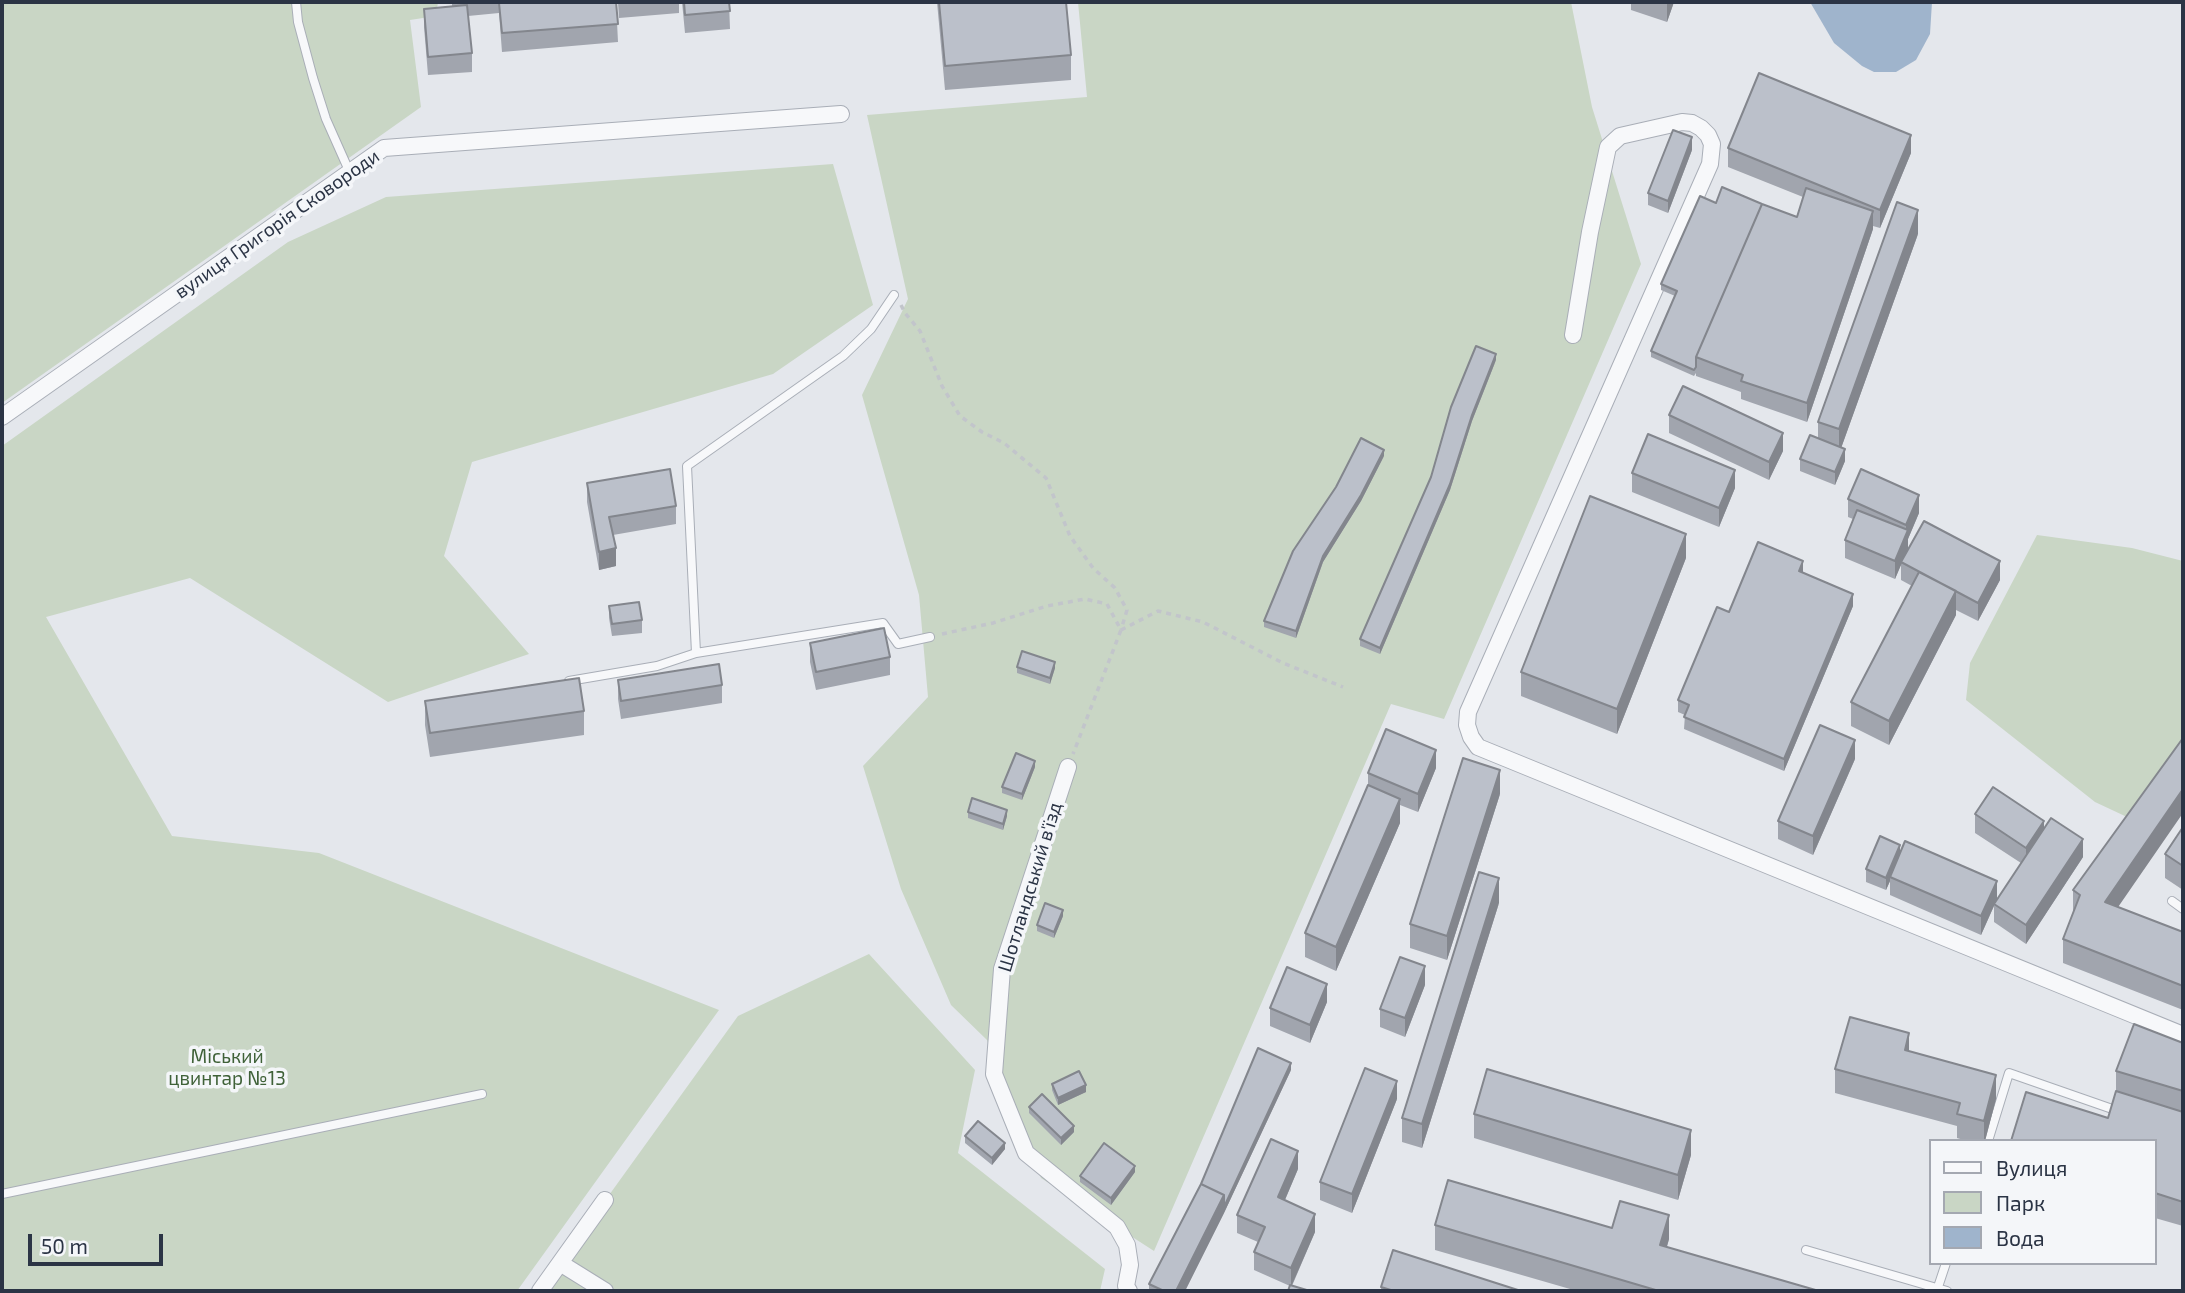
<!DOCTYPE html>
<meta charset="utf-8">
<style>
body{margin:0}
#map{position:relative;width:2185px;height:1293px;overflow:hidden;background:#e4e7ec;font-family:"Exo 2",sans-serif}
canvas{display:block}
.frame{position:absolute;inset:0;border:4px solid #2b3445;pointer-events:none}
.legend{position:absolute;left:1929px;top:1139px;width:228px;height:126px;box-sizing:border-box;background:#f4f6f9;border:2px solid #a4a8b1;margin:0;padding:9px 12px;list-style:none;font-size:21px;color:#2b3445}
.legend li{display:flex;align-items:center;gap:14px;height:35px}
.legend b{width:35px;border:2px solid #a4a8b1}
.scale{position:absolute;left:28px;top:1234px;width:135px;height:32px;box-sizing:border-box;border:4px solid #2b3445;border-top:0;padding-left:9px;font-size:21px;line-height:24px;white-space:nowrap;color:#2b3445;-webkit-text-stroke:5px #f4f6f9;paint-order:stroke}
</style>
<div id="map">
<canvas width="2185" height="1293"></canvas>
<div class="frame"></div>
<ul class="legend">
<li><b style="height:9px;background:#f7f8fa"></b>Вулиця</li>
<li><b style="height:19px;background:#c9d6c5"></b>Парк</li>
<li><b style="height:19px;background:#9fb4cc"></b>Вода</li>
</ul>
<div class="scale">50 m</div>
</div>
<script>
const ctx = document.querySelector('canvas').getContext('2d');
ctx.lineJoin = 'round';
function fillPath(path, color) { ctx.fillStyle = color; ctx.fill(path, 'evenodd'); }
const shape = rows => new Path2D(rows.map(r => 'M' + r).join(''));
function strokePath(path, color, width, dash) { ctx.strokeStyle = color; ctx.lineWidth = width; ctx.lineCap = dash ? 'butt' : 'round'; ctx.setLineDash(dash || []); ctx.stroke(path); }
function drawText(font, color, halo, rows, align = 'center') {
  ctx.font = font + ' "Exo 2",sans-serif'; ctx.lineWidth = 7; ctx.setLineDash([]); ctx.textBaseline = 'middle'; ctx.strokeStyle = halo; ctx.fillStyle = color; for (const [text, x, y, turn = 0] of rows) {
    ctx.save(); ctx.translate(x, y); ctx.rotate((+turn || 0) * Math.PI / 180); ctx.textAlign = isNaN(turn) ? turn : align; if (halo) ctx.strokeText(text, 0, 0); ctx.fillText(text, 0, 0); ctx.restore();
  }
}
fillPath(shape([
 [2,2,438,2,436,16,410,20,421,107,2,403],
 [1078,2,1571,2,1592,107,1641,264,1444,719,1391,704,1154,1251,1041,1178,987,1040,951,1005,901,889,863,766,928,697,919,595,862,395,908,299,867,115,1087,97],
 [833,164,873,305,773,374,472,462,444,556,529,654,388,702,190,578,46,617,172,836,319,853,719,1010,517,1291,2,1291,2,446,288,242,386,197],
 [2037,535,2132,548,2183,561,2183,739,2127,817,2095,802,1966,700,1970,663],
 [869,954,975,1070,958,1153,1105,1269,1100,1291,540,1291,738,1016]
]), '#c9d6c5');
fillPath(shape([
 [1810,2,1932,2,1930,34,1916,60,1896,72,1874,72,1862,66,1834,43]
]), '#9fb4cc');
const lane = shape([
 [296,2,298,22,313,78,326,119,350,173],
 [696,653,687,466,843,356,871,329,894,295],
 [569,681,657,666,696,653,883,623,898,644,930,637],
 [2172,901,2183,909],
 [1988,1141,2009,1073,2118,1111],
 [2,1194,482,1094],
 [1806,1250,1947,1291],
 [1937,1290,1946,1263]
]);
const street = shape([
 [1573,335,1590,232,1608,147,1620,136,1682,122,1692,123,1701,128,1708,135,1712,144,1710,164,1468,712,1467,725,1471,737,1478,747,2183,1035],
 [2,417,384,148,841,114],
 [1068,767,1002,969,994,1074,1026,1153,1117,1227,1127,1245,1130,1265,1126,1286,1129,1291],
 [560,1263,605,1291],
 [540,1291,605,1200]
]);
strokePath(lane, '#a9aeb7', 10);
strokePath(street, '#a9aeb7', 18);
strokePath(shape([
 [901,305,905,313,920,331,942,386,960,416,982,432,1004,443,1046,478,1070,536,1093,568,1115,588,1127,610,1121,630],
 [1121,630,1158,611,1203,622,1283,663,1343,687],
 [942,634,993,623,1047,606,1085,599,1107,604,1121,630,1073,754]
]), '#c2c5cb', 3.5, [5, 5]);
strokePath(lane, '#f7f8fa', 8);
strokePath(street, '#f7f8fa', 16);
fillPath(shape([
 [452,2,616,2,618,42,502,52,499,13,468,16,472,53,472,72,428,75,424,27,424,9,452,6],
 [618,2,679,2,679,13,619,18],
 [682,2,729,2,730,29,685,33],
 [937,2,1066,2,1071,55,1071,80,945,90],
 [1631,2,1674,2,1667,22,1631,10],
 [1728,148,1911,153,1880,228,1873,226,1873,229,1807,422,1741,399,1741,392,1696,376,1696,373,1694,376,1651,357,1651,351,1675,296,1661,290,1661,284,1716,203,1762,204,1797,217,1803,197,1728,167],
 [1692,150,1668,213,1648,205,1648,193],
 [1918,234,1841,448,1845,461,1835,485,1800,471,1800,459,1818,439,1818,422],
 [1496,360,1472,421,1450,490,1380,654,1360,646,1360,639],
 [1669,415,1783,451,1769,480,1669,433],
 [1384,456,1361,501,1323,562,1296,638,1264,627,1264,621],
 [1632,473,1735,488,1719,527,1632,492],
 [587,483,676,506,676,524,613,535,616,566,599,570,587,502],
 [1848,499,1919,513,1908,539,1908,549,1905,556,2000,580,1978,621,1956,610,1956,615,1889,745,1851,726,1851,702,1912,586,1901,580,1901,564,1895,579,1845,558,1845,540,1853,519,1848,517],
 [1686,558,1617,734,1521,696,1521,672],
 [1803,573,1853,606,1784,771,1684,729,1685,715,1678,712,1678,700,1729,612],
 [609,606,642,620,642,633,612,636,609,618],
 [810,643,890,657,890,675,816,690,810,662],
 [1017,667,1055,668,1050,684,1017,673],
 [618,680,722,685,722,703,621,719,618,699],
 [425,701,584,711,584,735,430,757,425,725],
 [1855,759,1813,855,1778,839,1778,821],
 [1035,767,1022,800,1002,793,1002,787],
 [1436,768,1418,812,1400,805,1400,823,1336,971,1305,957,1305,933,1368,786,1368,773],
 [1500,794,1447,960,1410,948,1410,924],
 [968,812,1007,816,1003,830,968,818],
 [1975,814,2044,828,2083,857,2026,944,1994,922,1994,906,1981,935,1890,895,1890,881,1886,890,1866,882,1866,869,1900,853,1996,901,2021,863,1975,833],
 [2183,827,2183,890,2165,878,2165,854],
 [2073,890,2183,932,2183,1010,2063,963,2063,939,2073,914],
 [1499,903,1422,1148,1402,1142,1402,1118],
 [1063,916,1054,938,1037,931,1037,925],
 [1425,985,1405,1037,1380,1027,1380,1009],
 [1327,1002,1310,1043,1270,1026,1270,1008],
 [2183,1043,2183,1226,2155,1218,2155,1141,2108,1118,2116,1092,2116,1071],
 [1909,1052,1996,1099,1985,1141,1967,1141,1957,1138,1957,1126,1835,1093,1835,1069],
 [1291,1070,1224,1213,1185,1291,1149,1291,1149,1284],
 [1052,1084,1086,1092,1058,1105,1052,1090],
 [1397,1099,1352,1213,1320,1200,1320,1182],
 [1029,1107,1074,1132,1061,1145,1029,1113],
 [1474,1114,1691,1155,1678,1200,1474,1138],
 [965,1136,1005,1149,992,1165,965,1143],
 [1298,1169,1285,1200,1315,1232,1292,1286,1290,1286,1254,1270,1254,1252,1258,1242,1237,1233,1237,1215],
 [1135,1172,1111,1205,1080,1182,1080,1176],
 [1435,1225,1612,1228,1669,1239,1667,1247,1819,1291,1577,1291,1435,1250],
 [1381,1287,1521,1291,1381,1291]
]), '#a1a5ae');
fillPath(shape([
 [1668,2,1674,2,1667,22,1667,4],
 [1911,135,1911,153,1880,228,1880,210],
 [1692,137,1692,150,1668,213,1668,201],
 [1918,210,1918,234,1839,454,1839,429],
 [1873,211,1873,229,1807,422,1807,403],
 [1496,354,1496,360,1472,421,1450,490,1380,654,1380,648],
 [1783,433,1783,451,1769,480,1769,462],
 [1845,449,1845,461,1835,485,1835,472],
 [1384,450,1384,456,1361,501,1323,562,1296,638,1296,631,1323,556],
 [1735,470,1735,488,1719,527,1719,508],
 [1919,495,1919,513,1908,539,1908,549,1895,579,1895,561,1906,534,1906,525],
 [1686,534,1686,558,1617,734,1617,709],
 [616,548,616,566,599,570,599,552],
 [1803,561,1803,573,1799,571],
 [2000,561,2000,580,1978,621,1978,603],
 [1956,591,1956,615,1889,745,1889,721],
 [1853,594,1853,606,1784,771,1784,759],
 [1055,662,1055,668,1050,684,1050,678],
 [1855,740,1855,759,1813,855,1813,836],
 [1436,750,1436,768,1418,812,1418,794],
 [1035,761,1035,767,1022,800,1022,794],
 [1500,770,1500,794,1447,960,1447,936],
 [2183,789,2183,813,2105,926,2105,902],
 [1400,799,1400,823,1336,971,1336,947],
 [1007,810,1007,816,1003,830,1003,824],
 [2044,821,2044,839,2026,866,2026,848],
 [2083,839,2083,857,2026,944,2026,925],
 [1900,845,1900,857,1890,877,1890,881,1886,890,1886,878],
 [1499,878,1499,903,1422,1148,1422,1124],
 [1997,881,1997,899,1981,935,1981,916],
 [1063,910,1063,916,1054,938,1054,932],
 [1425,966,1425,985,1405,1037,1405,1018],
 [1327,984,1327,1002,1310,1043,1310,1025],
 [1909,1033,1909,1057,1905,1050],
 [1291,1063,1291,1070,1224,1213,1185,1291,1176,1291],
 [1996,1075,1996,1099,1985,1141,1984,1141,1984,1121],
 [1397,1081,1397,1099,1352,1213,1352,1194],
 [1086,1085,1086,1092,1058,1105,1058,1098],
 [1074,1126,1074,1132,1061,1145,1061,1138],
 [1691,1130,1691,1155,1678,1200,1678,1175],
 [1005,1143,1005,1149,992,1165,992,1158],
 [1298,1151,1298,1169,1278,1216,1278,1197],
 [1135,1166,1135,1172,1111,1205,1111,1198],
 [1315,1214,1315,1232,1291,1287,1291,1268],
 [1669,1215,1669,1239,1660,1269,1660,1245]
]), '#83868d');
const building = shape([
 [515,2,616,2,618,24,502,33,499,3,515,2],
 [684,2,729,2,730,11,685,15,684,2],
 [939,2,1066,2,1071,55,945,66,939,2],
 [467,5,472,53,428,57,424,9,467,5],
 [1759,73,1911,135,1880,210,1728,148,1759,73],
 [1673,130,1692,137,1668,201,1648,193,1673,130],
 [1722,187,1762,204,1696,357,1696,367,1694,370,1651,351,1677,291,1661,284,1700,196,1716,203,1722,187],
 [1806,188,1873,211,1807,403,1741,381,1743,375,1696,357,1762,204,1797,217,1806,188],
 [1897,202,1918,210,1839,429,1818,422,1897,202],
 [1476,346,1496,354,1472,415,1450,484,1380,648,1360,639,1431,477,1451,407,1476,346],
 [1683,386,1783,433,1769,462,1669,415,1683,386],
 [1648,434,1735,470,1719,508,1632,473,1648,434],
 [1810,435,1845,449,1835,472,1800,459,1810,435],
 [1361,438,1384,450,1361,495,1323,556,1296,631,1264,621,1293,551,1336,487,1361,438],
 [670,469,676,506,609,517,616,548,599,552,587,483,670,469],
 [1861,469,1919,495,1906,525,1848,499,1861,469],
 [1590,496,1686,534,1617,709,1521,672,1590,496],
 [1857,510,1908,530,1895,561,1845,540,1857,510],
 [1924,521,2000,561,1978,603,1901,562,1924,521],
 [1758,542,1803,561,1799,571,1853,594,1784,759,1684,717,1689,705,1678,700,1717,607,1729,612,1758,542],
 [1919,572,1956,591,1889,721,1851,702,1919,572],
 [639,602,642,620,612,624,609,606,639,602],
 [884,628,890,657,816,672,810,643,884,628],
 [1022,651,1055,662,1050,678,1017,667,1022,651],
 [719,664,722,685,621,701,618,680,719,664],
 [579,678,584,711,430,733,425,701,579,678],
 [1820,725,1855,740,1813,836,1778,821,1820,725],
 [1386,729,1436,750,1418,794,1368,773,1386,729],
 [2183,738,2183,789,2105,902,2183,932,2183,986,2063,939,2080,895,2073,890,2183,738],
 [1016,753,1035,761,1022,794,1002,787,1016,753],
 [1463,758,1500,770,1447,936,1410,924,1463,758],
 [1368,785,1400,799,1336,947,1305,933,1368,785],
 [1993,787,2044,821,2026,848,1975,814,1993,787],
 [972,798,1007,810,1003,824,968,812,972,798],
 [2051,818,2083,839,2026,925,1994,904,2051,818],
 [2183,827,2183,866,2165,854,2183,827],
 [1880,836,1900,845,1886,878,1866,869,1880,836],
 [1905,841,1997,881,1981,916,1890,877,1905,841],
 [1479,872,1499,878,1422,1124,1402,1118,1479,872],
 [1045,903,1063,910,1054,932,1037,925,1045,903],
 [1400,957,1425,966,1405,1018,1380,1009,1400,957],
 [1287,967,1327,984,1310,1025,1270,1008,1287,967],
 [1850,1017,1909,1033,1905,1050,1996,1075,1984,1121,1957,1114,1960,1103,1835,1069,1850,1017],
 [2134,1024,2183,1043,2183,1091,2116,1071,2134,1024],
 [1258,1048,1291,1063,1224,1207,1224,1195,1201,1184,1258,1048],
 [1365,1068,1397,1081,1352,1194,1320,1182,1365,1068],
 [1487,1069,1691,1130,1678,1175,1474,1114,1487,1069],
 [1079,1071,1086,1085,1058,1098,1052,1084,1079,1071],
 [2116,1091,2183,1112,2183,1202,2155,1193,2155,1141,2011,1141,2026,1092,2108,1118,2116,1091],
 [1042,1094,1074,1126,1061,1138,1029,1107,1042,1094],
 [978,1121,1005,1143,992,1158,965,1136,978,1121],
 [1271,1139,1298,1151,1278,1197,1315,1214,1291,1268,1254,1252,1265,1227,1237,1215,1271,1139],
 [1104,1143,1135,1166,1111,1198,1080,1176,1104,1143],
 [1448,1180,1612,1228,1620,1201,1669,1215,1660,1245,1819,1291,1659,1291,1435,1225,1448,1180],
 [1201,1184,1224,1195,1176,1291,1164,1291,1149,1284,1201,1184],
 [1393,1250,1521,1291,1394,1291,1381,1287,1393,1250],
 [1290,1285,1310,1291,1288,1291,1290,1285]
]);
fillPath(building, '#bbc0ca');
strokePath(building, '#83868d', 2);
drawText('19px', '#2b3445', '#f4f6f9', [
 ["вулиця Григорія Сковороди",277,224,-35],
 ["Шотландський в'їзд",1030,887,-73]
]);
drawText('19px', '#3f6138', '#f4f6f9', [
 ["Міський",227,1057],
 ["цвинтар №13",227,1079]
]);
</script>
